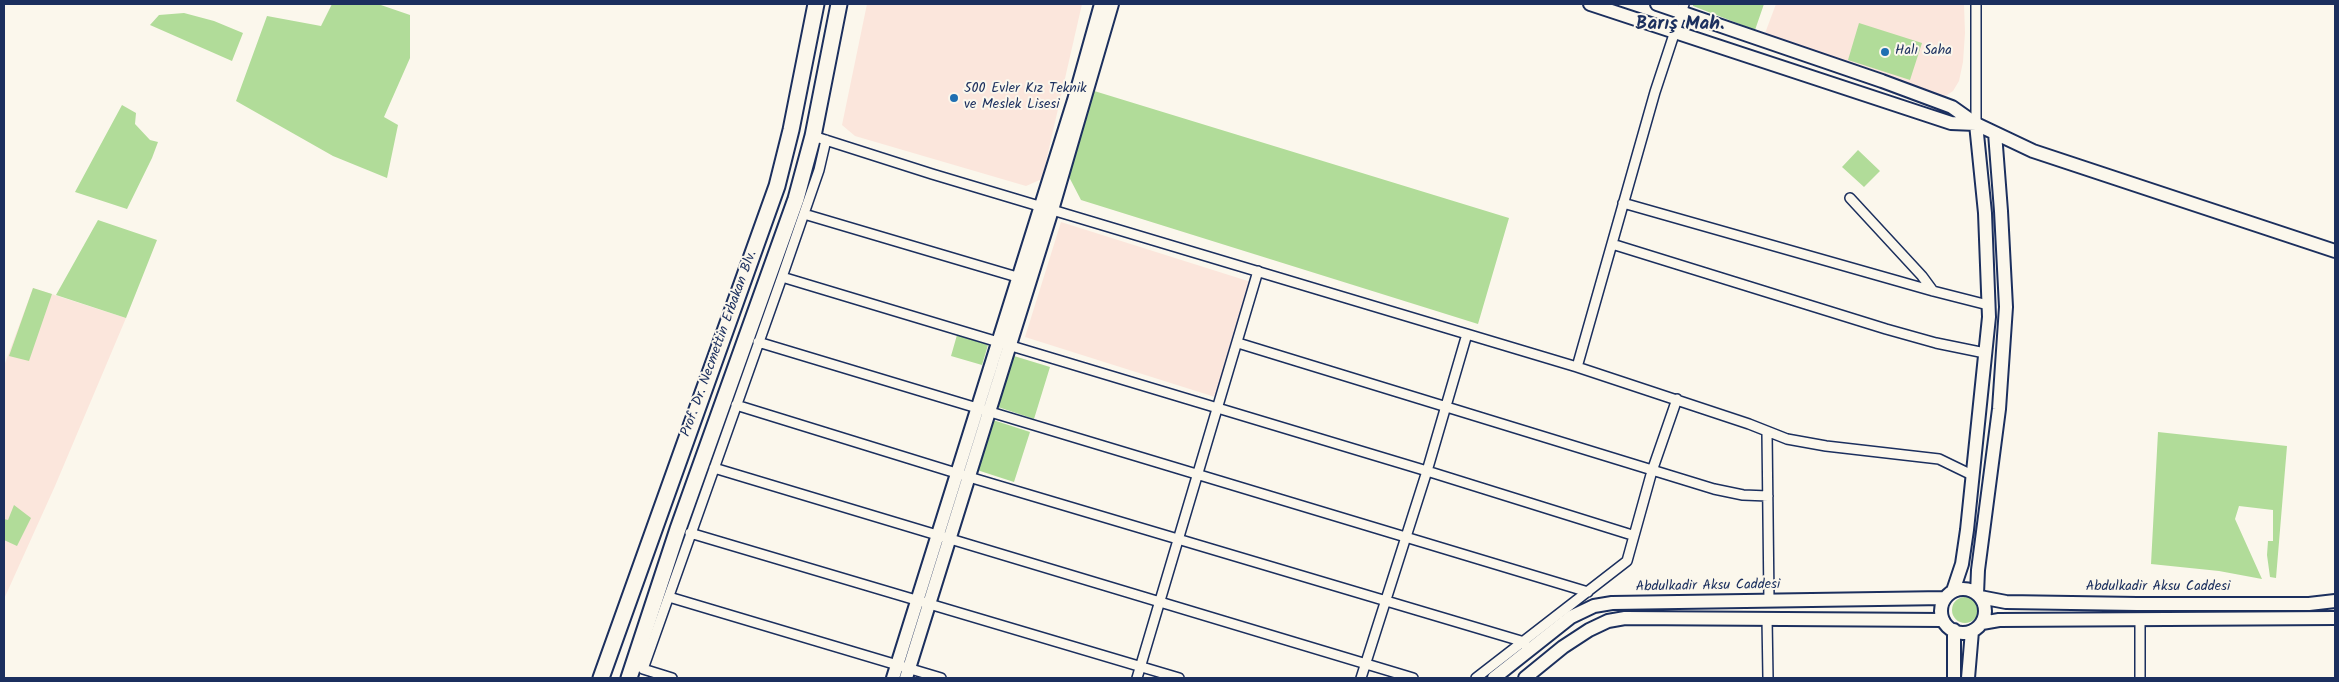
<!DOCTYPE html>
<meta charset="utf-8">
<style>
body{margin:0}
#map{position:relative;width:2339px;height:682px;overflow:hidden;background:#fbf7ec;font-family:Kalam,sans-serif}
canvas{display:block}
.frame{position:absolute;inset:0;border:5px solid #1b2f5e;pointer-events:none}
</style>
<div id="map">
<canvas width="2339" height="682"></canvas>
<div class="frame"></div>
</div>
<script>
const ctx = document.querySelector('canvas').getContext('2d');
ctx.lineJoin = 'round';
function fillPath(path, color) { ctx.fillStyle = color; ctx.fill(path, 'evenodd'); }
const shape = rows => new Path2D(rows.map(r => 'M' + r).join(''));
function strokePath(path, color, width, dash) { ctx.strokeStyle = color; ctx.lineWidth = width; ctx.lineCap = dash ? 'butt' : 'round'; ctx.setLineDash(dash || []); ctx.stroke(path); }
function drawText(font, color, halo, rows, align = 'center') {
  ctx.font = font + ' Kalam,sans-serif'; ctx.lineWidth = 4; ctx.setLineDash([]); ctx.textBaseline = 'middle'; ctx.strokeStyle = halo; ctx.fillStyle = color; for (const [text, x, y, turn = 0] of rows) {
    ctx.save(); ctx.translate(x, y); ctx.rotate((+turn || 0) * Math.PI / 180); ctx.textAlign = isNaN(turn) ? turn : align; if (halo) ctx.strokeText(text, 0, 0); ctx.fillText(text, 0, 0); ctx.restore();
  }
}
fillPath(shape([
 [867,4,1082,4,1042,179,1026,186,855,136,842,125],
 [1776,4,1964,4,1965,33,1963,62,1959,81,1953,91,1944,97,1764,36],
 [1061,222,1251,282,1215,397,1025,337],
 [33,288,126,318,55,486,4,599,4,366]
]), '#fbe6dc');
fillPath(shape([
 [332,4,378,4,410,15,410,58,384,117,398,125,387,178,333,156,236,101,267,16,321,26],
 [1693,4,1764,4,1755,30,1693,6],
 [184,13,214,21,243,33,232,61,150,25,159,15],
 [1859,23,1922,43,1910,80,1848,60],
 [1091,90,1509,218,1478,324,1081,200,1068,175],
 [122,105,136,113,135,124,150,140,158,142,152,158,127,209,75,192],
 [1858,150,1880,171,1864,187,1842,167],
 [98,220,157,240,126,318,56,295],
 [33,288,52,294,29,361,9,356],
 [957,335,988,345,982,365,951,356],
 [1014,356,1050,367,1034,419,998,407],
 [993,420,1030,432,1014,482,977,470],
 [2158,432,2287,446,2276,578,2270,577,2267,555,2268,541,2273,541,2273,510,2239,506,2235,519,2262,579,2219,571,2151,564],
 [14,505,31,518,17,546,4,540,4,519,8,520],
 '1952 610a13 13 0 1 1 26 0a13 13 0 1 1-26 0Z'
]), '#b1dc99');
const street = shape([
 [1976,4,1976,124],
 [813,136,932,174,1577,367,1749,424,1787,439,1826,446,1939,459,1972,475],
 [1850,198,1922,276,1933,291],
 [1623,203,1933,291,1988,305],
 [804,214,1017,277],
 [1612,244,1886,329,1936,343,1985,353],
 [782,277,1427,471,1632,535],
 [758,342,1588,592],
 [1238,343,1714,489,1743,495,1768,496],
 [1577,367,1655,92,1684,4],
 [736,405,969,477,1521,641,1530,650],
 [1767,432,1769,601],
 [714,468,1413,678],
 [690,533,1179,678],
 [669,597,941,678],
 [1767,618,1768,678],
 [2140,619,2140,678],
 [672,678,643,669,782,277,819,170,826,140],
 [1137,678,1258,271],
 [1361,678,1427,471,1467,334],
 [1476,678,1627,561,1652,471,1677,399]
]);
const secondary = shape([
 [1590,4,1951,123,1976,124],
 [1657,4,1882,81,1952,107,1976,124,2033,151,2335,251],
 '1941 611a22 22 0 1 1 44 0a22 22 0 1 1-44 0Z',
 [1953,591,1962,564,1967,530,1989,317,1985,213,1976,124],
 [1977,594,1978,570,1999,409,2006,307,2001,211,1995,133],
 [1980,597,2006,602,2137,604,2309,604,2335,601],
 [1982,623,1999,620,2335,618],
 [893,678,1075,97,1101,4],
 [906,678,1052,210,1112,4],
 [1494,678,1571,617,1594,606,1612,603,1945,598],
 [1525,678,1563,647,1589,630,1608,621,1625,618,1943,620],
 [1954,678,1954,630],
 [1968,678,1972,631]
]);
const primary = shape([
 [601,678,777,186,791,130,816,4],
 [629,678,678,529,796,199,813,136,839,4]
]);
strokePath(street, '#1b2f5e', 12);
strokePath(secondary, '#1b2f5e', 16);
strokePath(primary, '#1b2f5e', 19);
strokePath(street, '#fbf7ec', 9);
strokePath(secondary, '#fbf7ec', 12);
strokePath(primary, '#fbf7ec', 15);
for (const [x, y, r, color] of [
 [1885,52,5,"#1f6fb2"],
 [954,98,5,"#1f6fb2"]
]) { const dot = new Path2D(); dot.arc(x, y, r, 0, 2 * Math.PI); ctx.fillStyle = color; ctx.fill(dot); strokePath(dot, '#fbf7ec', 2); }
drawText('14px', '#1b2f5e', '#fbf7ec', [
 ["Halı Saha",1895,52],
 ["500 Evler Kız Teknik",964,90],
 ["ve Meslek Lisesi",964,106]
], 'left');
drawText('14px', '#1b2f5e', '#fbf7ec', [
 ["Prof. Dr. Necmettin Erbakan Blv.",720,344,-70],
 ["Abdulkadir Aksu Caddesi",1708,587,-1],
 ["Abdulkadir Aksu Caddesi",2158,588]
]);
drawText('bold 19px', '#1b2f5e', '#fbf7ec', [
 ["Barış Mah.",1680,26]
]);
</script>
